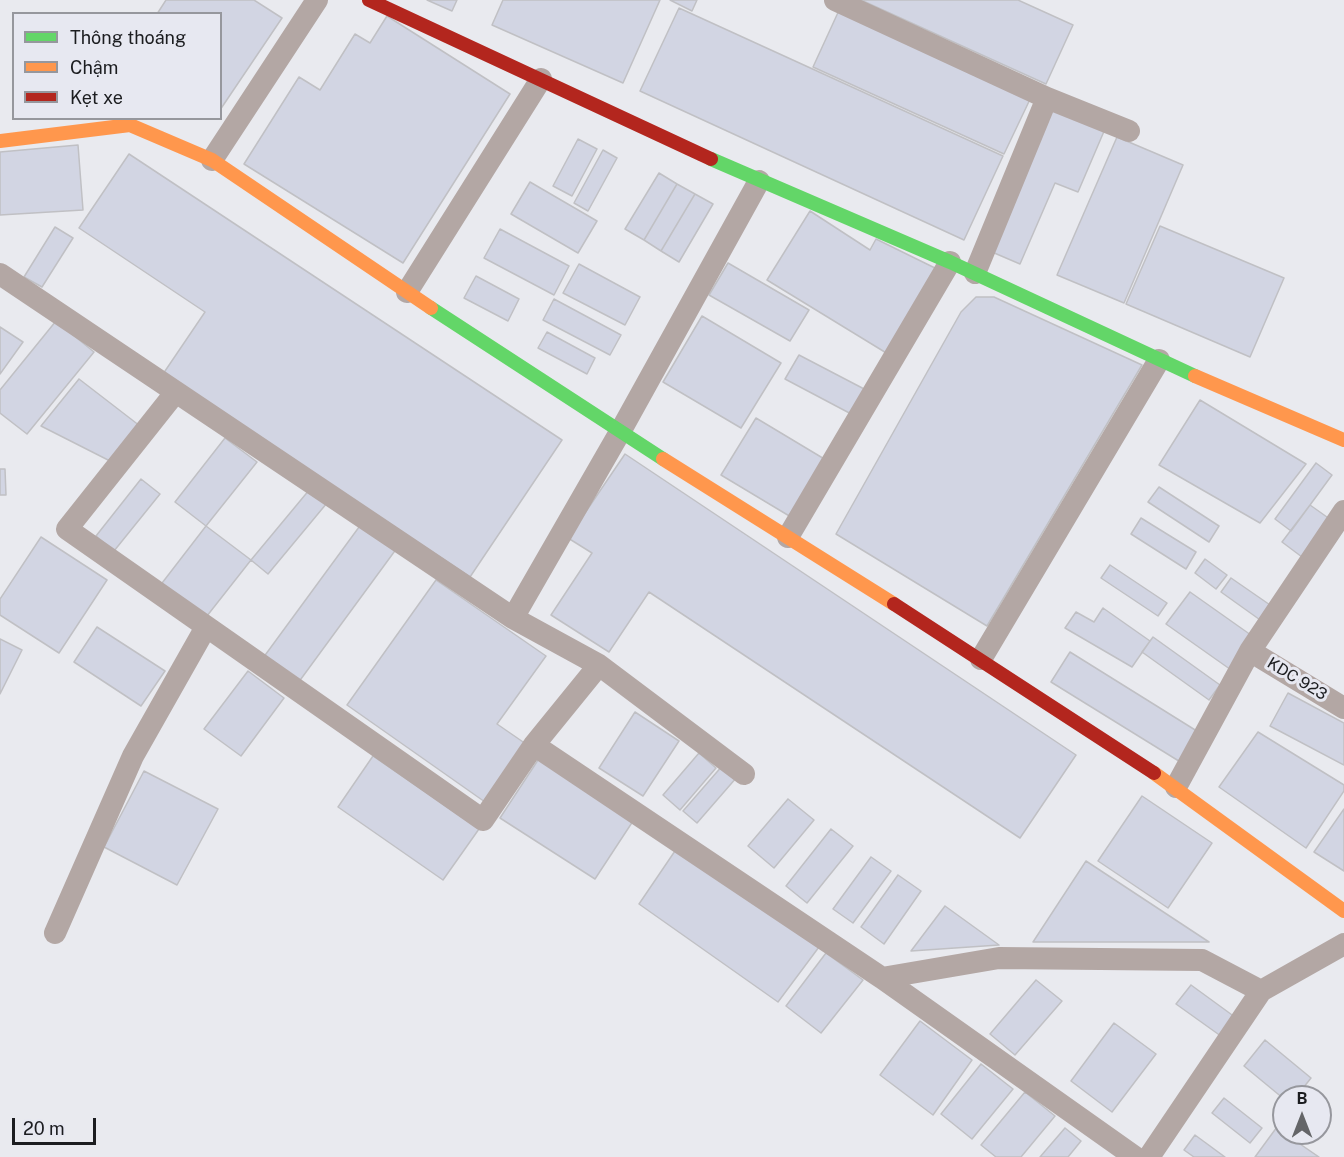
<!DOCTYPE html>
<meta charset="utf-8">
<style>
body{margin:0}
#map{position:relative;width:1344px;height:1157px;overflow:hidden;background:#e9eaef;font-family:"Public Sans",sans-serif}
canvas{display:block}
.legend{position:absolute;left:12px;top:12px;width:210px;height:108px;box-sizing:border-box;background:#e7e8f1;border:2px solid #96979d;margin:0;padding:8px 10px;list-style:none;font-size:18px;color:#1c1d20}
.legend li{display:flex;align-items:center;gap:12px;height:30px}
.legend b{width:30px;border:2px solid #96979d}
.north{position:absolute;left:1272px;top:1085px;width:60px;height:60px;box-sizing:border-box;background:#e7e8f1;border:2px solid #96979d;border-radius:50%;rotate:0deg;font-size:16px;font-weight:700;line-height:24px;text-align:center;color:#1c1d20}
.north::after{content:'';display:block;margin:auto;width:21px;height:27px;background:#646568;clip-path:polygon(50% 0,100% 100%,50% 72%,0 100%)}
.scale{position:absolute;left:12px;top:1118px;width:84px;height:27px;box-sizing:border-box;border:3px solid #1c1d20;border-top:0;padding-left:8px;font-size:18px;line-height:21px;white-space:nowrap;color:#1c1d20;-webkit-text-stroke:4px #e7e8f1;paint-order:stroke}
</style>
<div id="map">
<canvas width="1344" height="1157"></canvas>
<ul class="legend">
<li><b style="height:8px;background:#63d668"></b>Thông thoáng</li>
<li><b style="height:8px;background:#ff974d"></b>Chậm</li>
<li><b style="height:8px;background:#b3261e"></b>Kẹt xe</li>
</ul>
<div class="north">B</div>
<div class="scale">20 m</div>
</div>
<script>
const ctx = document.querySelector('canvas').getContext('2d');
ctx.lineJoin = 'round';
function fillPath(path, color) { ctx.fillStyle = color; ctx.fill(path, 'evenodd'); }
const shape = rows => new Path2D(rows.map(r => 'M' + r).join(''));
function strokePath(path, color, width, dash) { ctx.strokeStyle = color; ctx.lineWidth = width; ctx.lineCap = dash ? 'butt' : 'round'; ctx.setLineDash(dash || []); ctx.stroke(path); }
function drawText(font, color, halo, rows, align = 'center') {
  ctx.font = font + ' "Public Sans",sans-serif'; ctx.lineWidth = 6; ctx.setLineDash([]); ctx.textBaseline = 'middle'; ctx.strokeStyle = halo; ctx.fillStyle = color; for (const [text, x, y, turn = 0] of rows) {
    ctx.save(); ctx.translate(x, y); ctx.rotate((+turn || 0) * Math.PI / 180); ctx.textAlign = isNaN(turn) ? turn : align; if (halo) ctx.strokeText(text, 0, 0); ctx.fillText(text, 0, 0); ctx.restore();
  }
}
const building = shape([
 [166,0,254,0,282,18,220,110,220,14,157,14,166,0],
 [427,0,457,0,452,11,427,0],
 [503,0,660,0,623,83,492,25,503,0],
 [670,0,697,0,692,11,670,0],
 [861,0,1018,0,1073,25,1046,84,861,0],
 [841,6,1033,93,1004,154,813,67,841,6],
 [679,8,1003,156,964,240,640,91,679,8],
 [387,16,510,94,403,263,244,164,299,77,320,90,355,34,370,43,387,16],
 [1048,105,1105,129,1078,192,1055,183,1020,264,985,249,1048,105],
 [1117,137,1183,165,1124,303,1057,275,1117,137],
 [578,139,597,149,572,196,553,186,578,139],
 [78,145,83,210,0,215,0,152,78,145],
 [603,150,617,158,588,211,574,203,603,150],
 [129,154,562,440,470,577,163,374,205,312,79,228,129,154],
 [659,173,677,184,644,240,625,229,659,173],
 [530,182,597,221,578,253,511,214,530,182],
 [677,184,695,194,661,251,644,240,677,184],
 [695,194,713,204,679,262,661,251,695,194],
 [810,211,870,250,876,239,939,270,888,354,767,280,810,211],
 [1160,226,1284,278,1250,357,1126,304,1160,226],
 [55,227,73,238,42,287,24,277,55,227],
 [500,229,569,266,554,295,484,258,500,229],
 [728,263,809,310,790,341,709,295,728,263],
 [579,264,640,297,625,325,563,293,579,264],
 [476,276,519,299,508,321,464,298,476,276],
 [976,297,994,297,1142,365,987,626,836,534,961,312,976,297],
 [554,299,621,335,610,355,543,320,554,299],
 [702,316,781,363,741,428,663,382,702,316],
 [56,321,94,352,27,434,0,413,0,390,56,321],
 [0,327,23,342,0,374,0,327],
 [547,332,595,358,587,374,538,348,547,332],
 [799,355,868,391,855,416,785,379,799,355],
 [79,379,140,426,112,462,41,426,79,379],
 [1200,400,1306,464,1260,523,1159,465,1200,400],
 [756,418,826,460,791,517,721,475,756,418],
 [225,438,257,462,206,526,175,502,225,438],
 [625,454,1076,755,1020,838,649,592,609,652,551,615,592,553,568,538,625,454],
 [1316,463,1332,475,1291,531,1275,519,1316,463],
 [0,469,5,469,6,495,0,495,0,469],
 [141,479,160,494,114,551,96,536,141,479],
 [1159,487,1219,526,1209,542,1148,502,1159,487],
 [310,489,327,503,268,574,251,560,310,489],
 [1310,505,1334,522,1306,560,1282,542,1310,505],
 [1141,518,1196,552,1186,569,1131,534,1141,518],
 [362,523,397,548,298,683,263,658,362,523],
 [206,526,251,560,203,621,159,587,206,526],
 [41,537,107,580,59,653,0,615,0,599,41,537],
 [1205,559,1227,575,1216,589,1195,573,1205,559],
 [1110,565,1167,603,1158,616,1101,578,1110,565],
 [1231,578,1273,607,1263,622,1221,592,1231,578],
 [436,580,546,656,497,724,526,744,485,802,347,705,436,580],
 [1190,592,1258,640,1234,672,1166,624,1190,592],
 [1103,608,1150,641,1132,667,1065,628,1076,612,1094,622,1103,608],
 [97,627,165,671,141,706,74,662,97,627],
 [1153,637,1220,685,1209,700,1142,652,1153,637],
 [0,639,22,650,0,694,0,639],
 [1070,652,1200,733,1182,763,1051,682,1070,652],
 [248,671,284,698,241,756,204,729,248,671],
 [1288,693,1344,723,1344,765,1270,726,1288,693],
 [635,712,679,741,643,796,599,768,635,712],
 [1258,732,1344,785,1344,791,1306,848,1219,787,1258,732],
 [699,753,716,768,680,810,663,795,699,753],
 [373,756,479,829,443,880,338,807,373,756],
 [540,757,635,818,595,879,500,818,540,757],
 [723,765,737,777,697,823,683,811,723,765],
 [144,771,218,809,177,885,104,847,144,771],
 [1142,796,1212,843,1168,908,1098,861,1142,796],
 [788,799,814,820,774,868,748,846,788,799],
 [1344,809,1344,871,1314,852,1344,809],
 [831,829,853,846,807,903,786,886,831,829],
 [677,848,819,947,778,1002,639,904,677,848],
 [871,857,891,871,853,923,833,909,871,857],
 [1086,861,1209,942,1033,942,1086,861],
 [898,875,921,891,884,944,861,927,898,875],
 [945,906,999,945,911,951,945,906],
 [826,953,863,980,821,1033,786,1006,826,953],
 [1036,980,1062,1001,1015,1055,990,1034,1036,980],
 [1191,985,1239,1020,1225,1039,1176,1004,1191,985],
 [920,1021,972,1060,933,1115,880,1075,920,1021],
 [1114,1023,1156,1054,1112,1112,1071,1081,1114,1023],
 [1265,1040,1311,1078,1296,1097,1284,1097,1284,1099,1244,1066,1265,1040],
 [981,1064,1013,1089,972,1139,941,1114,981,1064],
 [1025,1092,1055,1116,1021,1157,996,1157,981,1145,1025,1092],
 [1224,1098,1262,1128,1250,1143,1212,1113,1224,1098],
 [1277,1127,1284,1133,1319,1157,1255,1157,1277,1127],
 [1065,1128,1081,1141,1068,1157,1040,1157,1065,1128],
 [1195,1135,1225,1157,1194,1157,1184,1150,1195,1135]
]);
fillPath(building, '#d2d5e3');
strokePath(building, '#c0c0c4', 1.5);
strokePath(shape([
 [835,0,1047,98,1129,131],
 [212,160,317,0],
 [975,273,1047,98],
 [0,274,513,618,599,665,744,774],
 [407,292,541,79],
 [175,393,67,529,483,820,534,745,599,665],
 [788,537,950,262],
 [513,618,620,432,759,181],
 [1250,651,1344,708],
 [981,659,1159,360],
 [534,745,882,978,1135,1157],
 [1176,787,1250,651,1344,511],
 [55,933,133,756,206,627],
 [882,978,999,958,1202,960,1261,991],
 [1149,1157,1261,991,1344,944]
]), '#b3a7a4', 22);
strokePath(shape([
 [711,159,950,262,1195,376],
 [431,308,663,459]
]), '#63d668', 14);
strokePath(shape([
 [0,141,130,125,212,160,431,308],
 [1195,376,1344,440],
 [663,459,894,604],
 [1154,773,1344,911]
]), '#ff974d', 14);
strokePath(shape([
 [369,0,711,159],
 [894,604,1154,773]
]), '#b3261e', 14);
drawText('16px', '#1c1d20', '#e7e8f1', [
 ["KDC 923",1297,679,31]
]);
</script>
